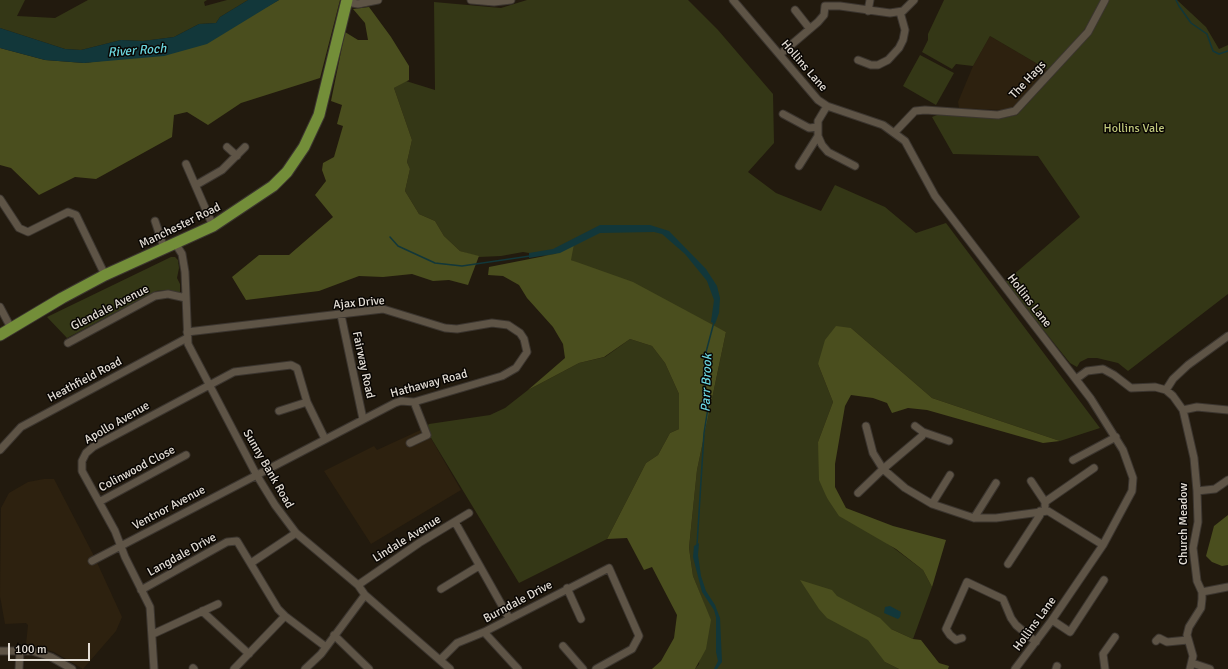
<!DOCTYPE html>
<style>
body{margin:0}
#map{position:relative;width:1228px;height:669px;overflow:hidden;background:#221a0e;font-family:Signika,sans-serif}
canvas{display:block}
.scale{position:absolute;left:8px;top:643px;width:82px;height:18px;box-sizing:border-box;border:2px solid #e3ddd5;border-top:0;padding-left:5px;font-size:12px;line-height:14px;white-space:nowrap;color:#e3ddd5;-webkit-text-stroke:3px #090603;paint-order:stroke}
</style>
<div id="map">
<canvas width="1228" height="669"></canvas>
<div class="scale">100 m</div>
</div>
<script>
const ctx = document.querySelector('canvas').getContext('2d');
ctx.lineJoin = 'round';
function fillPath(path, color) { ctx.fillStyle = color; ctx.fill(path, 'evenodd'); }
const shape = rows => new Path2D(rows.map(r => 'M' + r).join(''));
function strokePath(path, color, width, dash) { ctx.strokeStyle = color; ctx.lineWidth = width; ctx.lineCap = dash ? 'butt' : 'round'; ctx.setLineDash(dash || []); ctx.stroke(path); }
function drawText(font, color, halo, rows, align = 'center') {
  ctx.font = font + ' Signika,sans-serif'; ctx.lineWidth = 3; ctx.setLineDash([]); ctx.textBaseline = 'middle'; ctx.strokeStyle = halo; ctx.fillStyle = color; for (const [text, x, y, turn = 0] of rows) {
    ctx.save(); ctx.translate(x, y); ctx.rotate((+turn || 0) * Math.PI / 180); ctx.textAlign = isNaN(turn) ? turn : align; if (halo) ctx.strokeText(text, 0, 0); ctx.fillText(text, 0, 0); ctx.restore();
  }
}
fillPath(shape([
 [990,36,1048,70,1014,108,1002,110,959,108,958,102,973,66],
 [425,428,461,490,371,544,324,471,374,446,377,450],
 [44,479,54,479,94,556,122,617,116,631,83,669,54,652,26,644,28,625,26,623,5,624,0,596,1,508,9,493,28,482]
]), '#2d210f');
fillPath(shape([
 [0,0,25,0,17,16,55,18,88,0,207,0,204,2,205,6,227,0,248,0,220,17,216,23,199,24,174,37,143,41,121,40,81,50,65,49,0,28],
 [527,0,688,0,718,30,773,94,774,143,748,172,776,193,821,211,835,185,885,207,916,233,946,223,1100,428,1060,441,932,398,851,328,818,364,833,402,818,442,827,498,923,570,932,587,913,639,891,629,885,662,899,669,695,669,699,664,704,604,693,576,689,548,691,528,697,470,726,332,571,260,523,252,501,256,479,257,460,251,444,236,435,221,419,214,405,191,410,169,407,162,412,140,394,88,406,81,435,90,434,2,501,8],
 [944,0,1103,0,1091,21,1078,38,1048,70,990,36,973,66,956,64,952,69,922,52,928,40,928,34],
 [1109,0,1177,0,1206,27,1219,49,1228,45,1228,294,1128,371,1118,363,1097,358,1088,358,1080,362,1077,367,1070,363,1005,282,1080,217,1038,156,953,154,932,117,942,113,998,119,1017,115,1091,34],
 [920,55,954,73,936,105,903,86],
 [171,257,175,257,178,260,179,268,177,278,180,284,180,293,165,290,156,291,67,338,47,317],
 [630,339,652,346,665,363,679,394,679,429,670,433,658,455,646,463,607,539,519,583,425,428,429,424,490,415,505,408,528,390,579,363,605,357]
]), '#343716');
fillPath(shape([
 [279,0,340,0,320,78,241,103,208,125,187,112,174,115,172,137,96,179,75,177,39,195,11,168,0,165,0,48,45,60,84,63,127,58,250,16],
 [369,7,391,37,409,66,409,80,394,88,412,140,407,162,410,169,405,191,419,214,435,221,444,236,460,251,479,256,471,277,468,285,449,280,433,281,412,274,383,277,359,276,319,291,246,300,232,277,259,255,289,255,333,217,315,195,326,181,322,170,323,163,334,157,343,126,337,124,342,105,331,101,345,32,358,40,368,40,365,23,353,9],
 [574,244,571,260,633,282,726,332,697,470,691,528,689,548,693,576,711,620,706,649,695,669,652,669,661,661,674,638,677,615,652,567,644,570,627,538,607,539,646,463,658,455,670,433,679,429,679,394,665,363,652,346,630,339,604,357,579,363,528,390,565,358,563,344,553,327,527,298,519,285,503,276,488,275,489,267,555,254],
 [836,326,851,328,932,398,1060,441,1043,443,927,410,908,408,892,413,887,403,873,398,851,395,845,406,835,464,835,487,846,508,893,526,946,540,932,587,923,570,896,549,839,516,827,498,819,480,818,442,833,402,818,364,825,340],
 [1228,515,1228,565,1222,566,1212,562,1206,556,1214,526],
 [800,580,832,590,837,596,880,618,891,629,913,639,921,640,939,663,949,666,948,669,899,669,885,662,868,640,827,618,819,609]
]), '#4a4e1e');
fillPath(shape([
 [248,0,279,0,207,44,164,56,84,63,45,60,0,48,0,28,65,49,81,50,121,40,143,41,174,37,199,24,216,23,220,17],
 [600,225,650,225,669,231,706,269,717,286,720,298,719,313,715,324,711,322,714,300,707,281,685,254,662,234,654,232,600,233,560,253,529,258,529,253,553,249],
 [699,543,698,555,701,576,706,591,715,605,720,618,722,662,717,669,714,669,718,661,716,652,716,617,714,610,702,592,693,557,694,546],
 [890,606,901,612,900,617,898,619,884,613,885,607]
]), '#12373a');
strokePath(shape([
 [1176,0,1179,6,1191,23,1207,34,1213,51,1219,54,1228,51],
 [390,237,398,246,435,263,462,266,530,256],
 [697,545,704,433,708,408,705,389,705,356,714,322]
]), '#12373a', 1.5);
const minor = shape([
 [471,0,494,2,511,0],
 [733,0,818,100,827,106,883,125,905,141,935,196,1091,399,1123,450,1133,478,1132,491,1103,545,1052,620,1015,669],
 [347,2,358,4,378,0],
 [795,10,810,29],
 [868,11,870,0],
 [784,51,818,22,824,15,825,6,840,6,890,13,903,11,914,0],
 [858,60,871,65,878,65,888,60,899,48,903,40,905,30,900,12],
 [783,114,809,128,818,127],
 [895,132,915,111,925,110,998,115,1015,111,1088,32,1105,0],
 [818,136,822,145,828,152,855,166],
 [227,147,237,156],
 [186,164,213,226],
 [799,166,818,136,818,121,827,106],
 [196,185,222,170,245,147],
 [0,199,19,228,28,232,68,212,76,215,105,275],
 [155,221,164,248],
 [175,243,182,254,185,272,188,344,256,474,275,505,296,533,358,585,365,595,450,669],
 [0,307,11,328],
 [341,315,363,419],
 [68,343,155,296,168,294,186,298],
 [1076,379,1087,371,1103,369,1114,375,1131,388,1155,387,1166,390,1173,396,1183,410,1194,458,1197,491,1198,522,1193,548,1197,581,1202,592,1202,599,1201,608,1189,627,1187,635,1193,656,1190,669],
 [1166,390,1173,379,1188,365,1228,336],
 [1183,410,1197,407,1228,410],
 [279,411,307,402],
 [866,426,873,453,883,469,905,488,932,504,974,518,996,518,1048,511,1103,545],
 [915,426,923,432],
 [410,443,427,435,414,402],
 [0,450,21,427,187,338],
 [1073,460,1116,437],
 [1031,481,1045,502,1045,506],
 [1197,491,1215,489,1228,480],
 [858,493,883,469,922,436,923,432,949,441],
 [99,502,186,455],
 [1045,502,1094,468],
 [932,504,950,475],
 [974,518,996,483],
 [455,522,509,618],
 [92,561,395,403,401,401,414,402,502,376,516,368,527,352,524,339,520,333,508,325,492,323,457,329,445,328,383,309,187,332],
 [251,563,296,533],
 [1008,564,1040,515,1040,511],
 [358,585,419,543,469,513],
 [567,588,581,619],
 [441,589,479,566],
 [141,590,227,542,237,541,278,609,285,616,326,647],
 [1202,592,1228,587],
 [202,611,249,654],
 [1052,620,1070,632,1104,580],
 [484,632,518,669],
 [153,634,218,604],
 [334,635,369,669],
 [962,638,956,640,950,635,946,629,967,582,1003,599,1011,618,1016,625,1036,642],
 [1156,641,1159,638,1167,642,1188,640],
 [563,646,583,669],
 [0,651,32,651,51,657,72,669],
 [440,660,457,643,484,632,609,568,639,636,632,649,596,669],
 [1192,663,1210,669],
 [193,668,194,669],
 [19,669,20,651],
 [154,669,150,607,125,557,115,531,82,471,82,461,86,453,93,447,234,372,291,365,297,368,307,402,325,439],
 [234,669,285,616],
 [305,669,321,654,365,595],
 [1056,669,1057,666],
 [1105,669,1103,654,1115,637]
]);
const highway = shape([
 [0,335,62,298,105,275,213,226,273,186,287,172,304,147,319,115,347,0]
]);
strokePath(minor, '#3b352f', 9);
strokePath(highway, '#3b352f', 13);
strokePath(minor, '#5e5446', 7);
strokePath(highway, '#738e39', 11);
drawText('12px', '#e3ddd5', '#090603', [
 ["Hollins Lane",804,66,49],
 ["The Hags",1028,80,-47],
 ["Manchester Road",180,226,-26],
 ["Hollins Lane",1029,301,52],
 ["Ajax Drive",359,303,-5],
 ["Glendale Avenue",110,308,-27],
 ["Fairway Road",363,365,78],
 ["Heathfield Road",85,380,-28],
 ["Hathaway Road",429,384,-15],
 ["Apollo Avenue",117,423,-30],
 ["Colinwood Close",137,469,-28],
 ["Sunny Bank Road",268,469,60],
 ["Ventnor Avenue",169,508,-28],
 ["Church Meadow",1184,524,-90],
 ["Lindale Avenue",407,539,-32],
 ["Langdale Drive",182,555,-29],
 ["Burndale Drive",518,602,-28],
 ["Hollins Lane",1035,624,-54]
]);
drawText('12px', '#bfc77b', '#090603', [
 ["Hollins Vale",1134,129]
]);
drawText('italic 13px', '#6bd6df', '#090603', [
 ["River Roch",137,51,-4],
 ["Parr Brook",707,383,-88]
]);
</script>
